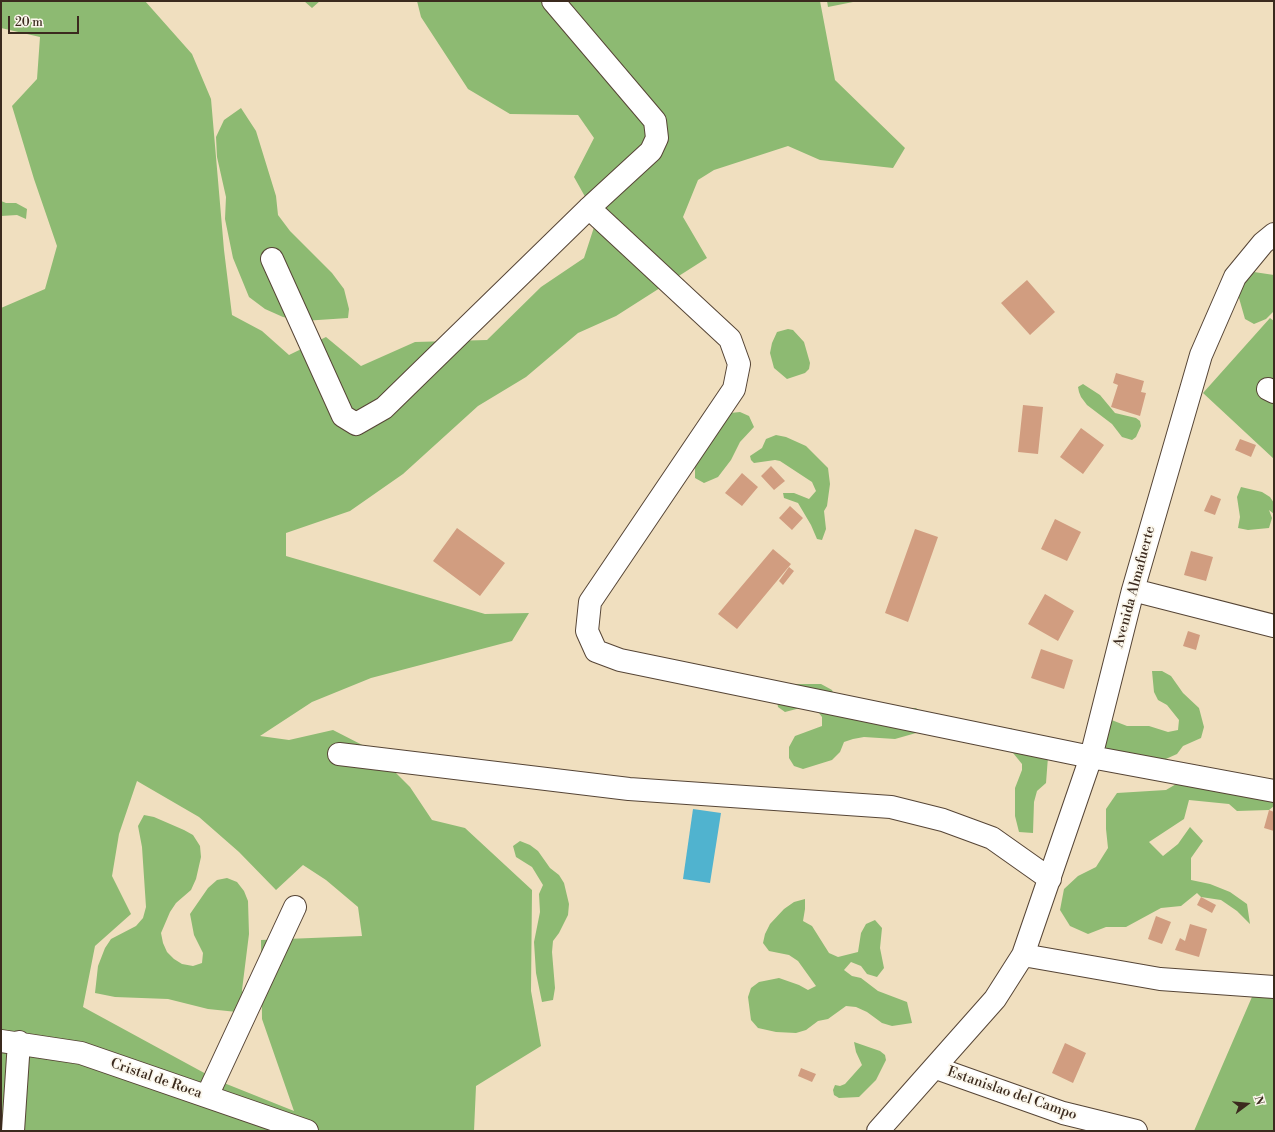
<!DOCTYPE html>
<style>
body{margin:0}
#map{position:relative;width:1275px;height:1132px;overflow:hidden;background:#f0dfbf;font-family:"Libre Bodoni",serif}
canvas{display:block}
.frame{position:absolute;inset:0;border:2px solid #3b2a1e;pointer-events:none}
.north{position:absolute;left:1227px;top:1084px;width:40px;height:40px;-webkit-text-stroke:3px #fbf7ec;paint-order:stroke;rotate:74deg;font-size:11px;font-weight:700;line-height:16px;text-align:center;color:#3b2a1e}
.north::after{content:'';display:block;margin:auto;width:14px;height:18px;background:#3b2a1e;clip-path:polygon(50% 0,100% 100%,50% 72%,0 100%)}
.scale{position:absolute;left:8px;top:16px;width:71px;height:18px;box-sizing:border-box;border:2px solid #3b2a1e;border-top:0;padding-left:5px;font-size:12px;line-height:14px;white-space:nowrap;color:#3b2a1e;-webkit-text-stroke:3px #fbf7ec;paint-order:stroke}
</style>
<div id="map">
<canvas width="1275" height="1132"></canvas>
<div class="frame"></div>
<div class="north">N</div>
<div class="scale">20 m</div>
</div>
<script>
const ctx = document.querySelector('canvas').getContext('2d');
ctx.lineJoin = 'round';
function fillPath(path, color) { ctx.fillStyle = color; ctx.fill(path, 'evenodd'); }
const shape = rows => new Path2D(rows.map(r => 'M' + r).join(''));
function strokePath(path, color, width, dash) { ctx.strokeStyle = color; ctx.lineWidth = width; ctx.lineCap = dash ? 'butt' : 'round'; ctx.setLineDash(dash || []); ctx.stroke(path); }
function drawText(font, color, halo, rows, align = 'center') {
  ctx.font = font + ' "Libre Bodoni",serif'; ctx.lineWidth = 3.5; ctx.setLineDash([]); ctx.textBaseline = 'middle'; ctx.strokeStyle = halo; ctx.fillStyle = color; for (const [text, x, y, turn = 0] of rows) {
    ctx.save(); ctx.translate(x, y); ctx.rotate((+turn || 0) * Math.PI / 180); ctx.textAlign = isNaN(turn) ? turn : align; if (halo) ctx.strokeText(text, 0, 0); ctx.fillText(text, 0, 0); ctx.restore();
  }
}
fillPath(shape([
 [1,1,145,1,192,54,211,99,224,250,232,315,262,331,289,355,326,337,361,366,415,342,487,340,541,287,584,258,597,218,574,177,594,138,578,115,510,114,468,89,421,17,417,1,820,1,835,80,905,148,893,168,820,160,788,146,714,170,698,180,683,217,707,258,616,316,578,333,526,377,478,406,403,474,350,511,286,533,286,556,485,614,529,613,512,641,371,678,312,702,260,736,289,740,333,730,374,751,410,787,432,820,465,828,532,890,531,991,541,1046,476,1086,474,1131,1,1131,1,308,45,289,57,246,34,179,12,106,37,79,40,37,1,28],
 [137,781,199,817,239,852,276,890,303,865,326,880,358,907,362,936,261,940,262,1019,294,1111,219,1081,83,1007,95,946,131,914,112,876,119,834],
 [304,1,320,1,312,8],
 [827,1,858,1,828,7],
 [241,108,256,131,276,196,278,215,290,231,332,273,344,289,349,309,348,318,303,321,283,317,265,309,249,297,233,258,225,219,226,197,217,157,216,137,224,120],
 [1,201,6,203,16,203,27,209,26,219,17,215,1,216],
 [1254,272,1274,275,1274,311,1266,319,1254,324,1245,319,1237,291,1249,273],
 [1270,318,1274,321,1274,459,1203,393],
 [788,329,793,330,804,342,810,363,809,369,805,373,787,379,774,368,770,353,772,343,777,332],
 [1083,384,1100,395,1115,413,1136,418,1140,421,1141,426,1136,437,1132,440,1122,437,1112,424,1087,405,1081,397,1079,392,1078,387],
 [740,412,749,416,754,427,740,442,731,460,718,477,704,483,695,478,695,467,701,439,730,413],
 [776,435,786,437,806,446,828,468,830,484,827,506,824,511,826,529,822,540,817,539,811,525,798,503,784,498,783,493,794,493,809,499,816,491,812,482,780,461,775,460,754,463,751,460,750,456,762,448,766,439],
 [1241,487,1262,492,1270,497,1274,503,1274,514,1269,510,1272,518,1269,528,1248,530,1238,528,1240,517,1237,497],
 [1152,671,1162,671,1171,676,1183,693,1199,708,1204,727,1201,738,1183,746,1177,754,1159,762,1102,751,1109,719,1127,726,1149,726,1168,732,1178,730,1179,720,1167,705,1158,700,1154,692],
 [792,684,821,684,832,690,836,699,904,708,916,708,923,715,924,727,916,733,895,739,864,737,853,739,844,742,840,752,832,760,803,769,794,766,789,758,789,747,795,736,822,726,822,717,816,709,804,707,785,712,778,707,776,694,782,686],
 [1011,728,1048,757,1046,783,1037,791,1034,802,1033,833,1019,832,1015,816,1015,788,1022,770,1022,764,1009,748,1007,731],
 [1183,780,1274,786,1274,806,1269,810,1237,811,1229,804,1189,800,1184,819,1149,842,1163,856,1178,844,1190,827,1203,841,1191,858,1191,880,1210,884,1230,892,1247,904,1250,924,1237,911,1221,900,1201,897,1197,893,1181,906,1161,908,1126,927,1106,927,1088,934,1070,926,1060,910,1064,889,1078,876,1096,867,1108,848,1106,829,1106,809,1117,793,1166,790],
 [144,815,154,817,184,830,193,835,200,846,201,857,196,879,191,890,176,903,170,912,161,933,163,943,167,952,174,959,182,964,193,966,202,963,203,953,194,935,190,914,208,888,217,880,227,878,237,882,244,891,248,901,249,934,242,990,245,1000,237,1012,208,1009,168,999,115,997,95,993,98,966,105,948,111,939,136,926,143,918,146,907,142,847,138,826],
 [520,841,530,845,538,851,550,868,559,875,564,883,569,904,568,915,559,933,553,941,552,952,555,988,553,1000,542,1002,536,973,534,942,540,912,539,894,543,885,532,867,516,857,513,846],
 [805,899,805,909,803,921,812,926,829,953,838,957,858,952,861,933,866,924,875,920,882,928,880,948,884,968,877,977,867,974,861,966,851,962,844,970,852,976,861,978,878,991,907,1002,912,1023,892,1026,882,1023,867,1012,856,1007,846,1006,828,1019,818,1021,806,1030,796,1033,776,1032,758,1028,751,1020,748,997,751,988,759,982,779,978,799,985,808,990,816,986,798,961,789,955,769,951,763,943,765,934,770,924,784,909,794,902],
 [1258,983,1274,983,1274,1131,1194,1131],
 [854,1042,880,1051,885,1055,886,1060,876,1080,859,1097,839,1098,834,1095,833,1090,835,1085,840,1086,845,1084,862,1065,856,1052]
]), '#8dba72');
fillPath(shape([
 [693,809,721,813,710,883,683,879]
]), '#50b3cf');
fillPath(shape([
 [1027,280,1055,312,1030,335,1001,303],
 [1116,373,1144,381,1141,392,1146,393,1140,416,1111,407,1118,385,1113,383],
 [1023,405,1043,407,1038,454,1018,452],
 [1081,428,1104,445,1083,474,1060,457],
 [1240,439,1256,445,1251,457,1235,450],
 [771,466,785,481,774,490,761,476],
 [742,473,758,487,742,506,725,493],
 [1211,495,1221,499,1215,515,1204,511],
 [790,506,803,518,792,530,779,518],
 [1055,519,1081,532,1067,561,1041,549],
 [457,528,505,563,480,596,433,561],
 [915,529,938,537,908,622,885,613],
 [773,549,791,564,737,629,718,614],
 [1191,551,1213,557,1206,581,1184,575],
 [789,567,794,571,783,585,779,581],
 [1045,594,1074,611,1058,641,1028,624],
 [1188,631,1200,635,1196,650,1183,646],
 [1041,649,1073,660,1064,689,1031,678],
 [1269,810,1274,812,1274,831,1264,828],
 [1201,897,1216,905,1212,913,1197,905],
 [1156,916,1171,922,1162,944,1148,939],
 [1190,924,1207,929,1199,957,1175,950,1180,938,1185,941],
 [1065,1043,1086,1053,1073,1083,1052,1073],
 [801,1068,816,1074,812,1082,798,1076]
]), '#d19d80');
const minor = shape([
 [589,208,730,339,739,364,734,389,590,602,587,631,596,651,620,660,1091,757,1274,791],
 [272,259,343,416,356,424,384,408,589,208,651,151,657,138,655,121,553,1],
 [1268,389,1274,392],
 [1133,590,1274,626],
 [339,754,629,789,891,807,943,820,992,838,1050,879],
 [1023,955,1160,979,1274,987],
 [1,1041,81,1053,307,1131],
 [936,1068,1063,1113,1136,1131],
 [207,1096,295,907],
 [13,1131,19,1042],
 [878,1131,995,999,1023,955,1091,757,1133,590,1201,355,1235,277,1263,243,1274,234]
]);
strokePath(minor, '#564536', 24);
strokePath(minor, '#fff', 22);
drawText('14px', '#3b2a1e', '#fbf7ec', [
 ["Avenida Almafuerte",1135,587,-75],
 ["Cristal de Roca",156,1079,19],
 ["Estanislao del Campo",1012,1094,19]
]);
</script>
